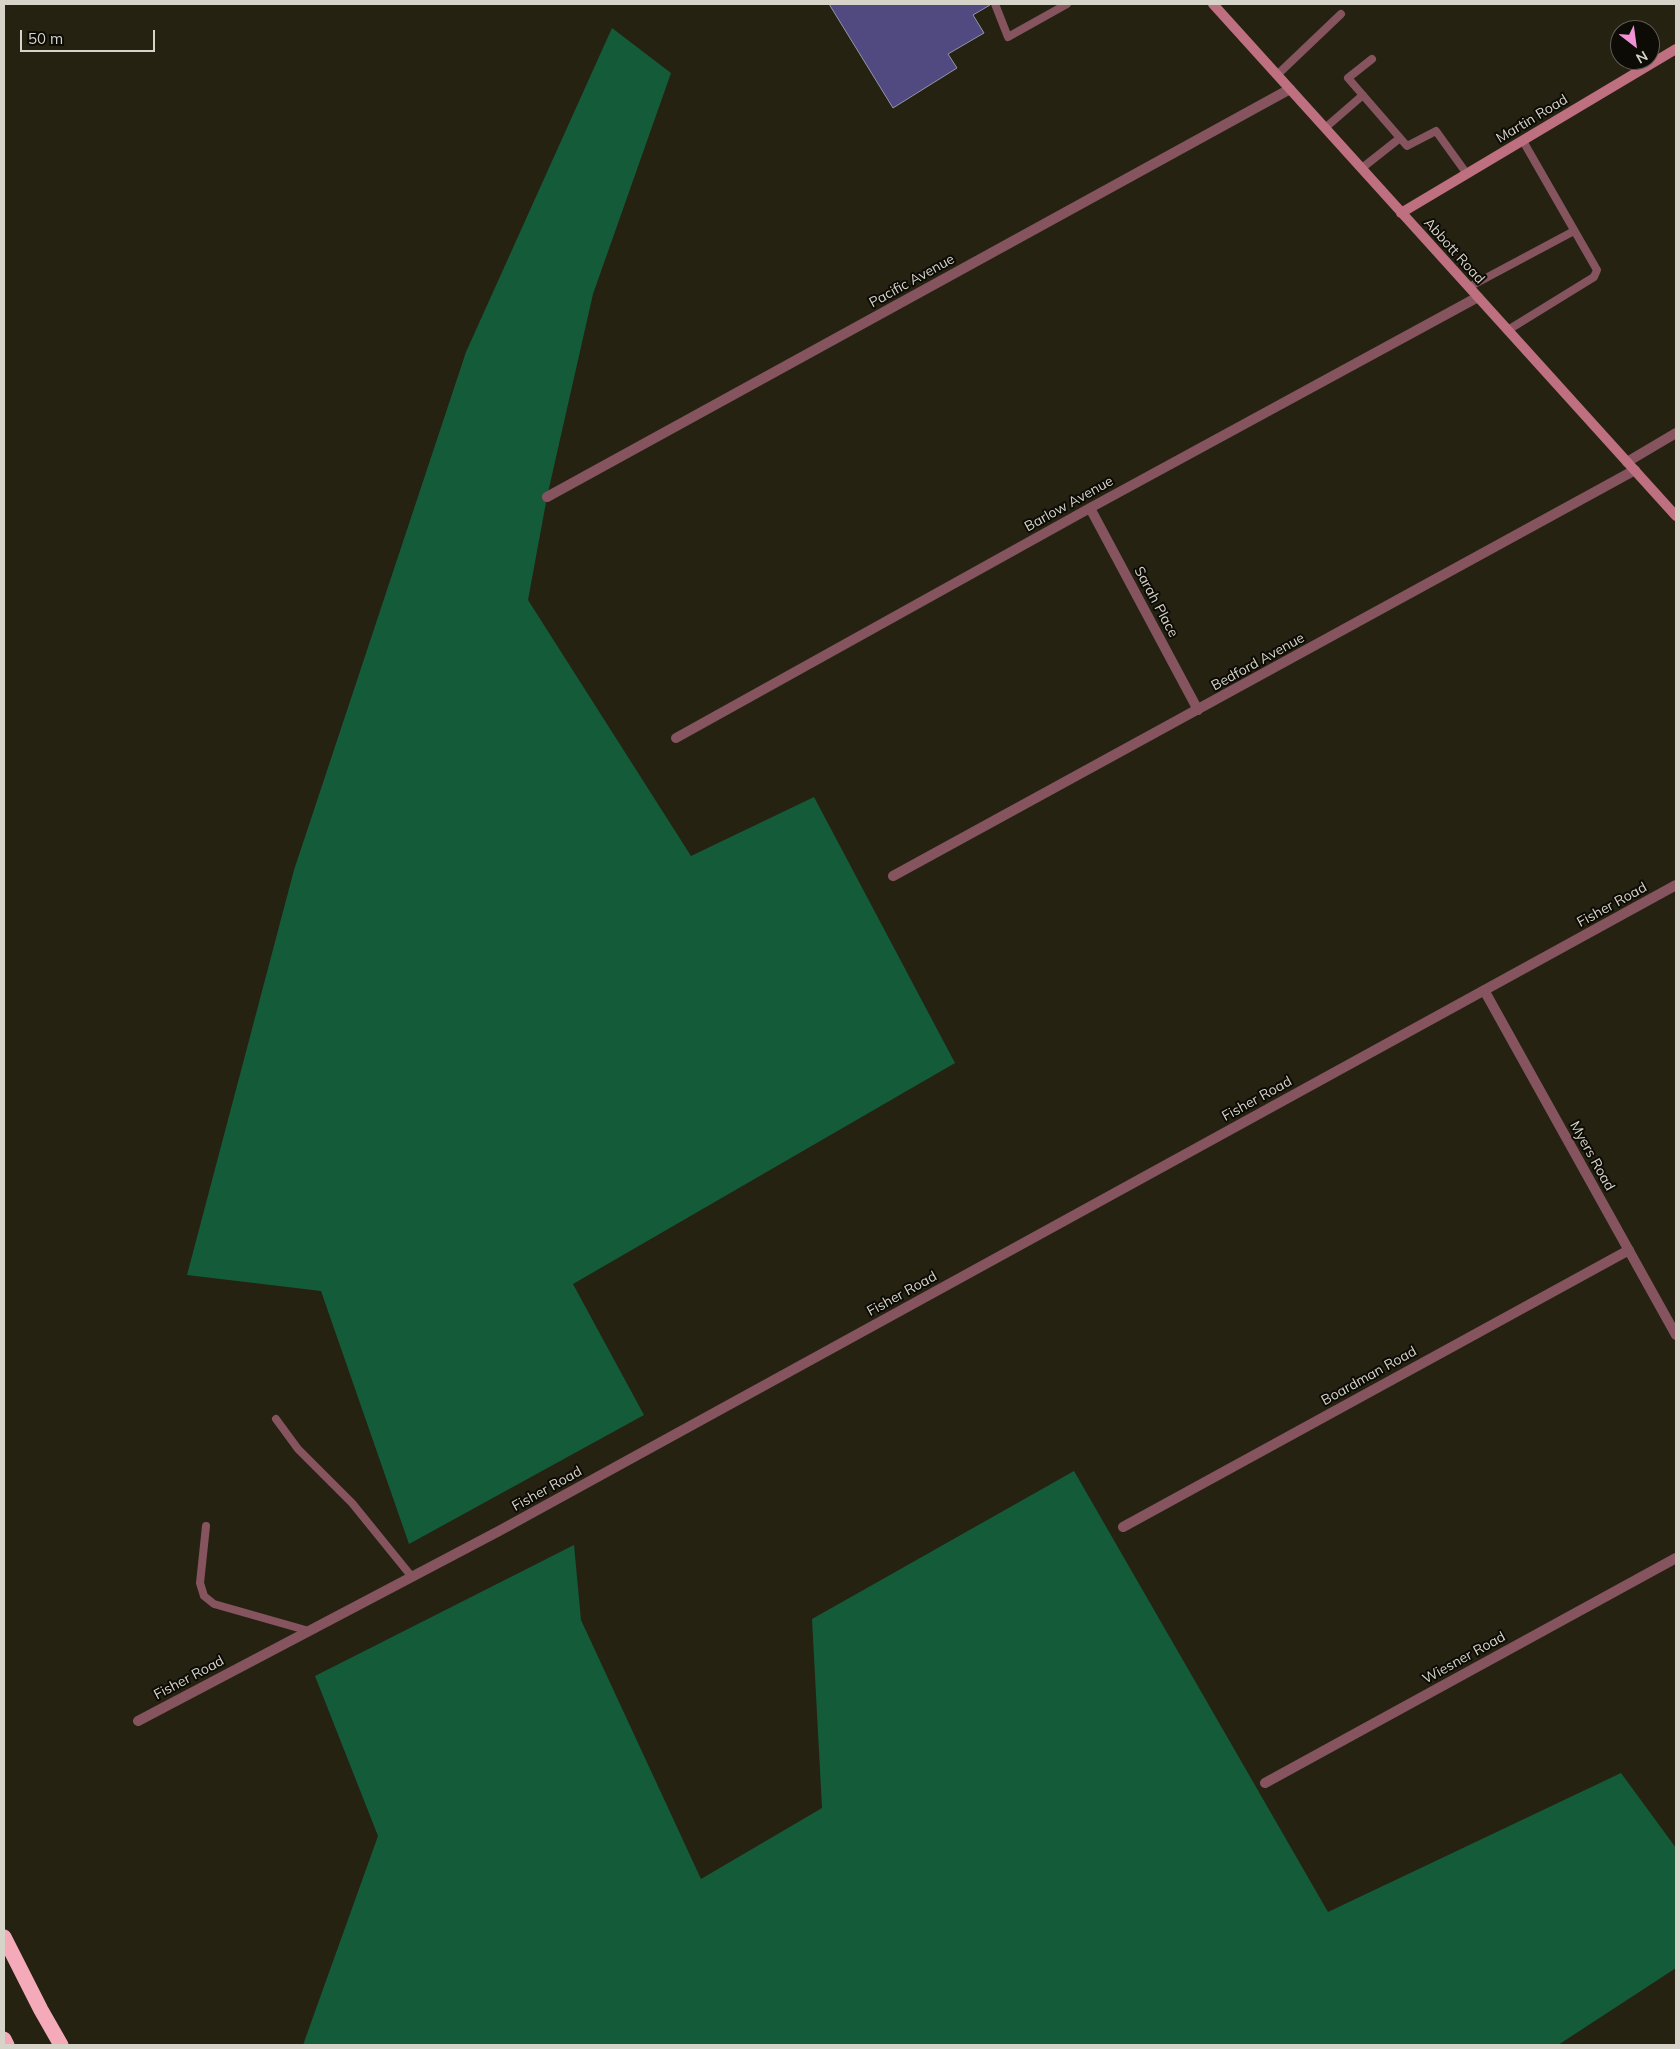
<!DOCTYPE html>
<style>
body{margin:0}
#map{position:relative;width:1680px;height:2049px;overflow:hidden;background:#252212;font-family:Mulish,sans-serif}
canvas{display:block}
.frame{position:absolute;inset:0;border:5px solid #d6d4c9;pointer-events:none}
.north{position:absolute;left:1610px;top:20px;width:50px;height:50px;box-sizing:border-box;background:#0d0b05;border:1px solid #5d5b53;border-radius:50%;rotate:150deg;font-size:14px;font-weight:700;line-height:20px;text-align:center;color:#d6d4c9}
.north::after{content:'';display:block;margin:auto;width:18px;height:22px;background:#f391d6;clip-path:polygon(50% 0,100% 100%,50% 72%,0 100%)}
.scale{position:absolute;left:20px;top:30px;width:135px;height:22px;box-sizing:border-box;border:2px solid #d6d4c9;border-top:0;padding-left:6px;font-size:15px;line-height:18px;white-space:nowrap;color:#d6d4c9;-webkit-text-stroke:4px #0d0b05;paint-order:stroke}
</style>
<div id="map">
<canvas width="1680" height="2049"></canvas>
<div class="frame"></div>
<div class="north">N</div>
<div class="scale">50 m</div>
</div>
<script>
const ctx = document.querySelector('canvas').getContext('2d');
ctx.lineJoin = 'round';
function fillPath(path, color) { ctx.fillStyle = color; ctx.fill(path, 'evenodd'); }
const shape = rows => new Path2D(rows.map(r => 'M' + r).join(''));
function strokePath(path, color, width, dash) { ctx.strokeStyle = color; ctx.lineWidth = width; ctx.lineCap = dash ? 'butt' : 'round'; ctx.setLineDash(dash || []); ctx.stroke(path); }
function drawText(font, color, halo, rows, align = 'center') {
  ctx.font = font + ' Mulish,sans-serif'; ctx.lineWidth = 4; ctx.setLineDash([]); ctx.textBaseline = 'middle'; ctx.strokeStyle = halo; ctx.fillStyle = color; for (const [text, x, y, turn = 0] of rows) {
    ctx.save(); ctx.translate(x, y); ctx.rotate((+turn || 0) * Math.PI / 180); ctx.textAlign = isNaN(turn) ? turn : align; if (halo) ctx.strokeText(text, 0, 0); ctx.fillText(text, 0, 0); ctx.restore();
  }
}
fillPath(shape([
 [612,28,671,73,593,294,547,497,528,600,691,856,814,797,955,1063,573,1284,644,1415,409,1544,321,1291,187,1275,294,870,466,352],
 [1074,1471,1328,1912,1621,1773,1676,1848,1676,1968,1558,2045,303,2045,378,1836,315,1676,574,1545,581,1620,701,1879,822,1808,812,1619]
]), '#145b39');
const building = shape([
 [829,4,989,4,990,5,973,15,984,33,948,54,957,68,893,108,829,4]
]);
fillPath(building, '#514a81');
strokePath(building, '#9695a9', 1);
strokePath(shape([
 [995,4,1008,37,1067,4],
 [1372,59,1348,78,1407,146,1436,131,1467,174],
 [1277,75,1341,14],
 [1325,128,1363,95],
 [1362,168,1400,138],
 [1469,287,1574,231],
 [1508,330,1594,277,1597,270,1523,141],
 [276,1419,298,1449,352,1503,412,1577],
 [206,1526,200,1583,204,1596,214,1604,309,1631]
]), '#85545e', 8);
strokePath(shape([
 [1627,462,1676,433],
 [547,497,1290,89],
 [1090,508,1198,710],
 [676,738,1090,508,1478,297],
 [893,876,1635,470],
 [1484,990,1676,1335],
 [1123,1527,1629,1250],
 [138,1721,499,1531,1676,885],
 [1265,1783,1676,1558]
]), '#85545e', 10);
strokePath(shape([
 [1213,4,1676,516],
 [1401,213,1676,49]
]), '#be6f80', 10);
strokePath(shape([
 [4,1937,41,2010,61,2045],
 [4,2039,7,2045]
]), '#f4aab8', 15);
drawText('14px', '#d6d4c9', '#0d0b05', [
 ["Martin Road",1532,119,-31],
 ["Abbott Road",1454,251,48],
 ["Pacific Avenue",912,281,-29],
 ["Barlow Avenue",1069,504,-29],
 ["Sarah Place",1156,602,62],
 ["Bedford Avenue",1258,662,-29],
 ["Fisher Road",1612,905,-29],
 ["Fisher Road",1257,1099,-29],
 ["Myers Road",1592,1156,61],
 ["Fisher Road",902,1294,-29],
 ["Boardman Road",1369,1376,-29],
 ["Fisher Road",547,1489,-29],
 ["Wiesner Road",1464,1658,-29],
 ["Fisher Road",189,1678,-28]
]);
</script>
